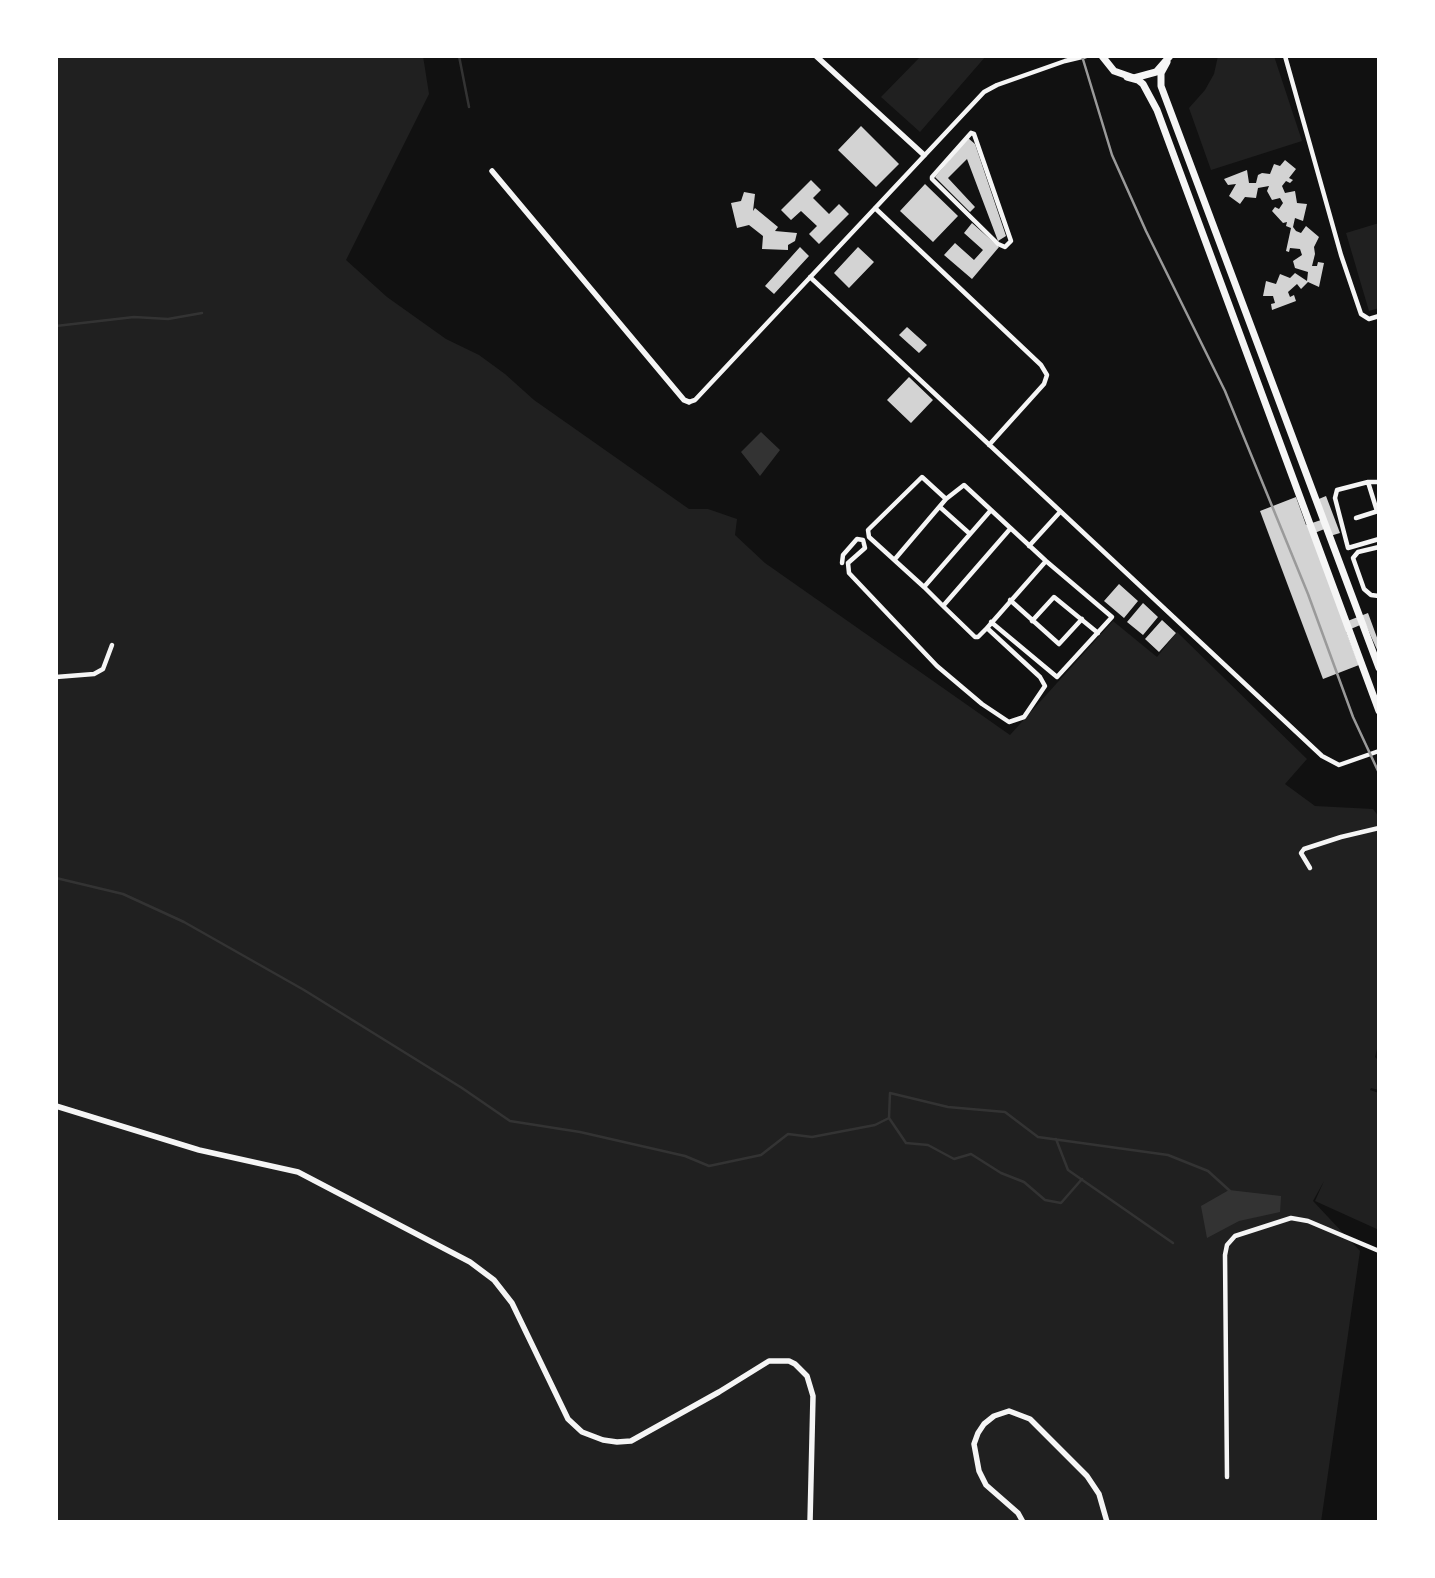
<!DOCTYPE html>
<style>
body{margin:0}
#map{position:relative;width:1435px;height:1578px;overflow:hidden;background:#111;font-family:Karla,sans-serif}
canvas{display:block}
.frame{position:absolute;inset:0;border:58px solid #fff;pointer-events:none}
</style>
<div id="map">
<canvas width="1435" height="1578"></canvas>
<div class="frame"></div>
</div>
<script>
const ctx = document.querySelector('canvas').getContext('2d');
ctx.lineJoin = 'round';
function fillPath(path, color) { ctx.fillStyle = color; ctx.fill(path, 'evenodd'); }
const shape = rows => new Path2D(rows.map(r => 'M' + r).join(''));
function strokePath(path, color, width, dash) { ctx.strokeStyle = color; ctx.lineWidth = width; ctx.lineCap = dash ? 'butt' : 'round'; ctx.setLineDash(dash || []); ctx.stroke(path); }
fillPath(shape([
 [56,56,423,56,429,94,346,260,387,297,446,339,479,355,505,374,534,400,689,509,708,509,737,519,735,535,765,563,1010,735,1113,621,1157,657,1177,632,1307,759,1285,784,1315,806,1373,809,1379,817,1379,1041,1375,1057,1379,1061,1379,1090,1371,1088,1370,1090,1379,1093,1379,1230,1315,1201,1324,1181,1313,1201,1360,1251,1321,1522,56,1522],
 [921,56,986,56,920,132,881,97],
 [1218,56,1274,56,1302,141,1211,170,1189,108,1205,90,1214,74],
 [1379,223,1379,308,1369,311,1346,233]
]), '#202020');
fillPath(shape([
 [761,432,780,450,760,476,741,452],
 [1229,1190,1281,1196,1280,1212,1239,1221,1207,1238,1201,1206]
]), '#333');
strokePath(shape([
 [459,56,469,107],
 [56,326,134,317,168,319,202,313],
 [56,878,123,894,184,922,304,990,462,1088,510,1121,580,1132,685,1156,709,1166,761,1155,788,1134,812,1137,875,1125,889,1118,890,1093,948,1107,1005,1112,1038,1137,1168,1155,1208,1171,1230,1191],
 [889,1118,906,1143,928,1145,954,1159,971,1154,1001,1173,1024,1182,1045,1200,1061,1203,1082,1179],
 [1056,1139,1068,1170,1173,1243]
]), '#333', 2.5);
fillPath(shape([
 [861,126,899,164,876,187,838,150],
 [968,138,975,144,1006,236,998,241,967,159,948,178,975,207,970,212,935,177],
 [1285,160,1296,169,1289,178,1293,180,1290,183,1286,181,1282,186,1285,193,1295,191,1297,203,1307,204,1303,221,1295,218,1293,227,1296,231,1301,233,1306,226,1319,237,1314,247,1315,254,1312,266,1317,266,1318,262,1324,263,1319,287,1308,282,1301,289,1297,284,1288,292,1290,297,1294,295,1296,301,1272,310,1271,304,1275,303,1273,296,1263,296,1266,281,1276,284,1280,274,1290,278,1295,273,1307,281,1308,272,1295,268,1293,261,1302,255,1300,249,1290,248,1289,252,1286,251,1291,228,1286,226,1287,222,1283,223,1272,211,1275,207,1279,209,1283,203,1280,198,1272,200,1267,191,1269,186,1258,188,1256,198,1245,197,1240,204,1229,196,1236,184,1228,185,1224,179,1247,170,1249,183,1256,183,1258,175,1262,173,1270,174,1274,164,1280,166],
 [811,180,821,190,813,198,829,214,839,204,849,214,819,244,809,234,817,226,801,211,791,220,781,210],
 [925,184,958,216,933,242,900,211],
 [744,192,755,194,753,211,755,208,778,227,775,231,797,233,795,241,788,245,788,250,762,249,763,236,749,225,737,228,731,203,741,201],
 [972,223,999,247,972,279,944,255,955,243,974,260,983,250,964,233],
 [800,247,809,256,774,294,765,286],
 [858,247,874,262,849,288,834,273],
 [907,327,927,345,919,353,899,335],
 [909,377,933,400,911,423,887,400],
 [1326,496,1340,533,1330,536,1327,528,1312,534,1345,622,1368,613,1379,643,1379,654,1365,623,1346,631,1359,665,1323,679,1260,511,1296,497,1306,525,1321,520,1314,501],
 [1119,584,1138,601,1124,618,1104,601],
 [1143,603,1158,617,1143,635,1127,622],
 [1162,620,1176,633,1159,652,1145,639]
]), '#d3d3d3');
strokePath(shape([
 [1285,56,1341,255,1361,314,1369,319,1379,316],
 [971,133,974,134,1011,241,1005,247,998,244,932,179,932,177,971,133],
 [875,208,1041,365,1047,375,1044,384,989,445],
 [810,277,1322,756,1339,765,1379,751],
 [689,402,695,400,984,92,997,85,1065,61,1086,56],
 [1368,482,1377,511],
 [1379,482,1368,482,1337,490,1335,498,1348,548,1379,539],
 [941,508,970,534],
 [1356,518,1378,511],
 [1029,546,1060,512],
 [1379,547,1358,552,1353,558,1364,589,1371,595,1379,596],
 [895,559,946,499,964,485,991,510],
 [842,563,843,555,857,539,863,540,865,548,848,563,849,573,937,666,982,704,1009,722,1024,717,1045,686,1040,677,987,628,1046,561],
 [924,587,869,537,868,530,922,477,946,499],
 [1010,600,1059,644,1082,619],
 [943,606,975,637,978,637,987,628],
 [1032,621,1054,597,1098,633],
 [991,622,1057,677,1112,617,1046,561,991,510,924,587,943,606,1010,529],
 [56,677,94,674,103,669,112,645],
 [1310,868,1301,853,1304,849,1341,837,1379,828],
 [1227,1477,1225,1255,1227,1245,1235,1236,1291,1218,1308,1221,1379,1251]
]), '#f5f5f5', 4.5);
strokePath(shape([
 [816,56,924,155],
 [492,171,684,400,689,402],
 [56,1106,199,1150,298,1172,470,1262,494,1280,512,1303,568,1419,582,1432,603,1440,617,1442,631,1441,719,1392,769,1361,789,1361,795,1364,807,1376,813,1396,810,1522],
 [1023,1522,1018,1513,986,1485,979,1471,974,1444,978,1433,984,1424,994,1416,1009,1411,1030,1419,1087,1476,1099,1494,1107,1522]
]), '#f5f5f5', 5.5);
strokePath(shape([
 [1102,56,1114,71,1134,78,1156,72,1170,56],
 [1167,62,1161,73,1161,86,1379,668],
 [1127,77,1138,80,1143,84,1157,110,1379,711]
]), '#f5f5f5', 7);
strokePath(shape([
 [1082,56,1112,155,1146,231,1225,391,1308,594,1353,717,1379,773]
]), '#9a9a9a', 2.5);
</script>
